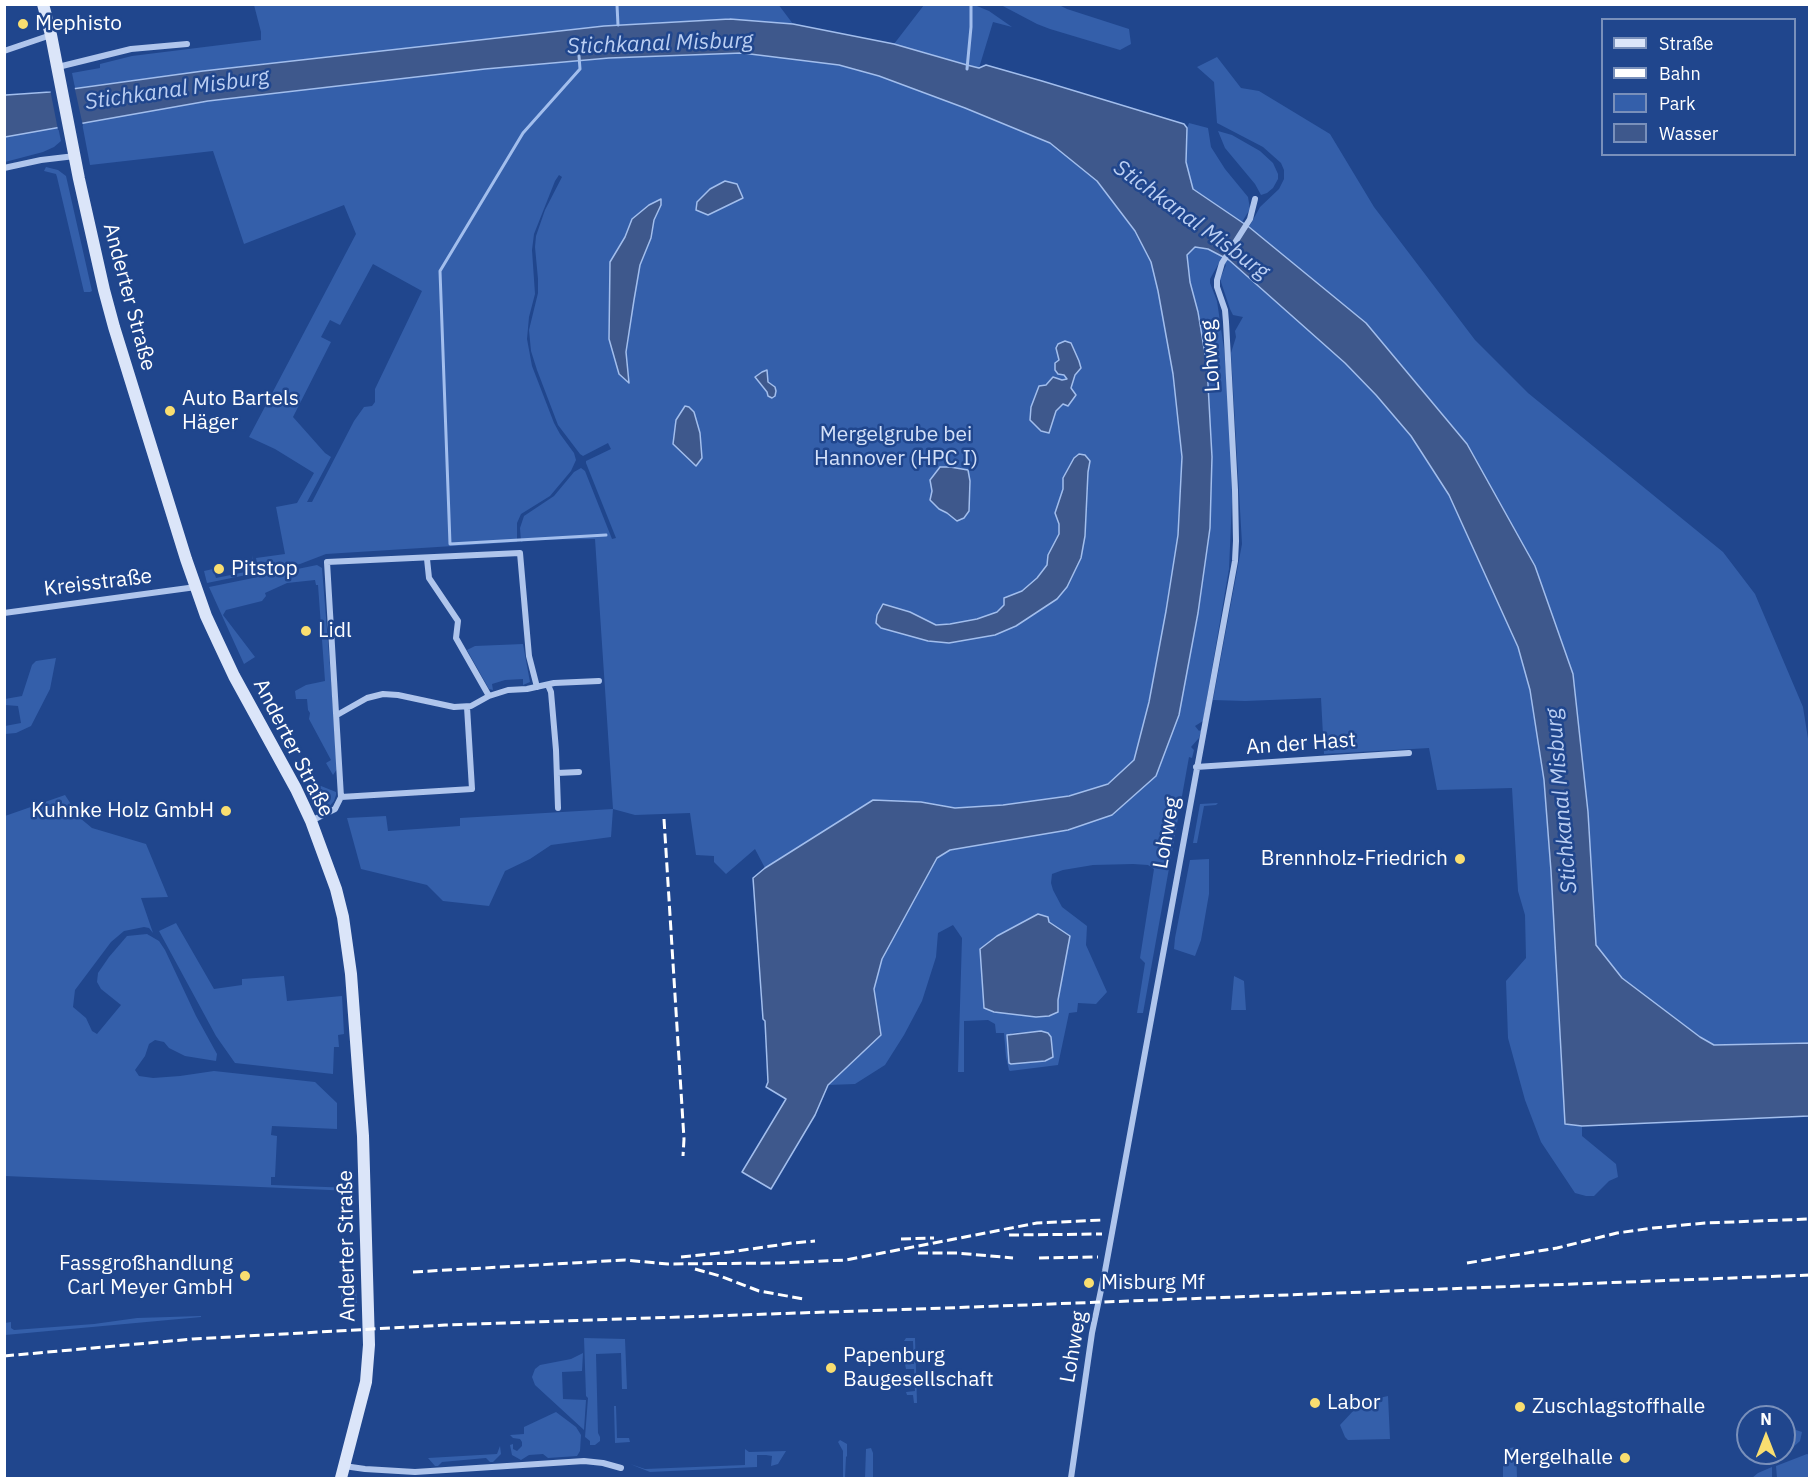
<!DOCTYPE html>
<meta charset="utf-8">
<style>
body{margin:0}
#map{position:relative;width:1814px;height:1483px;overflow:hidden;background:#20468d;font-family:"IBM Plex Sans",sans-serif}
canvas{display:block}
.frame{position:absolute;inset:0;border:6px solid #fff;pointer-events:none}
.legend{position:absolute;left:1601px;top:18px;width:195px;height:138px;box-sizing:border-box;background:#20468d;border:2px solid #7990bb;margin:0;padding:8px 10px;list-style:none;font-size:18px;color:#fff}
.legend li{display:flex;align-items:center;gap:12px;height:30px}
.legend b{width:30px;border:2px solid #7990bb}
.north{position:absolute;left:1736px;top:1405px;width:60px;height:60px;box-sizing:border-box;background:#20468d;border:2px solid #7990bb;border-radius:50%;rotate:0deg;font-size:16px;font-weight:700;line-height:24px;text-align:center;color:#fff}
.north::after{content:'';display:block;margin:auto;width:21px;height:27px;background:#f9de70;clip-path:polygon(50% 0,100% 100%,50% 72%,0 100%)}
</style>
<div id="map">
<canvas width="1814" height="1483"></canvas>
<div class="frame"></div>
<ul class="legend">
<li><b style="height:8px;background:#dbe5f9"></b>Straße</li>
<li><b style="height:8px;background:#fff"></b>Bahn</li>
<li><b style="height:16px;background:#345faa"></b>Park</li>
<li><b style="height:16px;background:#3e588c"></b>Wasser</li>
</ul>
<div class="north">N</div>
</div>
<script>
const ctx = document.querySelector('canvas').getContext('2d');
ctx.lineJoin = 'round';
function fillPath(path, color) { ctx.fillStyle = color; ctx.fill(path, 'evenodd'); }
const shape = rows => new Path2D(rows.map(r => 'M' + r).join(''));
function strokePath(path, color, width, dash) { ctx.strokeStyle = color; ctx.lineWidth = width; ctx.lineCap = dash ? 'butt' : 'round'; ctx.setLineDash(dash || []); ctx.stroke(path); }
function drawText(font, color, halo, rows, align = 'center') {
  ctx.font = font + ' "IBM Plex Sans",sans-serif'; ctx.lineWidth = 5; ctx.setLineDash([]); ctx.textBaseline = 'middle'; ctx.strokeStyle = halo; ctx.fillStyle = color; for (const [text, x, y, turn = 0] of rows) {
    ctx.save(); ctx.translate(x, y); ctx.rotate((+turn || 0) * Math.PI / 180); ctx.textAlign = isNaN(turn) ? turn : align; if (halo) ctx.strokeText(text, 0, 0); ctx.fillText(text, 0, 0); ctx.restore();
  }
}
fillPath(shape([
 [778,4,793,24,730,19,604,26,203,71,75,88,72,73,100,68,100,64,132,56,261,40,261,32,254,5],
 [972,4,989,11,1012,27,993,22,979,68,894,44,924,5],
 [1001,5,1059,5,1067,9,1129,29,1131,44,1120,50,1050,29,1037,24],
 [731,52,796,58,839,65,879,76,965,108,1050,143,1097,181,1135,231,1151,262,1158,291,1173,374,1182,457,1178,535,1166,611,1149,702,1134,760,1108,784,1069,796,1003,805,955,808,921,802,816,837,765,868,755,849,726,874,714,862,714,856,696,855,690,813,635,815,613,809,611,837,551,845,530,859,505,871,489,906,443,901,427,885,361,869,347,818,386,816,388,831,460,826,460,818,613,809,595,539,526,540,521,542,520,528,524,516,554,496,574,472,581,468,585,471,612,539,616,538,586,463,586,461,611,449,608,443,583,456,580,454,558,425,537,370,531,351,529,330,538,293,538,279,535,247,536,236,545,210,562,177,559,175,555,181,534,234,532,250,535,294,529,317,527,339,532,366,554,423,560,434,574,453,576,460,571,471,550,496,521,514,517,523,517,542,326,554,300,564,207,583,204,571,213,569,216,578,255,570,252,555,256,569,258,568,256,558,285,554,276,507,297,503,314,473,275,449,249,437,356,234,344,205,244,244,213,151,90,165,82,123,208,101,485,69,609,58],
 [373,264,422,291,375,389,375,402,372,406,364,407,354,421,312,502,307,502,331,457,325,453,293,417,331,342,321,337,330,320,340,325],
 [1217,57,1241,88,1259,91,1330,134,1374,207,1475,340,1528,393,1723,552,1755,594,1803,707,1809,745,1809,1042,1714,1045,1700,1037,1622,978,1596,945,1588,812,1573,674,1535,566,1467,444,1366,323,1249,227,1260,207,1279,189,1284,179,1284,170,1281,163,1263,147,1217,123,1214,82,1197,67],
 [1189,123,1208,128,1211,147,1225,169,1248,197,1250,209,1242,222,1193,189,1186,162,1187,128],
 [58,127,61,141,54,147,43,152,5,162,5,137],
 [1218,131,1232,135,1260,151,1273,163,1278,174,1278,179,1273,188,1267,193,1261,195,1255,184,1225,148],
 [46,167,58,170,66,176,92,291,90,292,84,292,57,177,56,174,44,171],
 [1195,247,1208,249,1229,260,1345,363,1376,395,1411,436,1449,495,1518,647,1530,690,1544,780,1551,871,1565,1124,1582,1126,1582,1136,1616,1164,1618,1177,1609,1181,1594,1196,1586,1196,1575,1193,1541,1142,1525,1100,1508,1038,1506,981,1526,958,1525,915,1518,891,1512,788,1437,790,1429,748,1324,754,1321,698,1245,701,1213,700,1242,544,1231,353,1236,337,1235,331,1243,317,1233,315,1230,309,1220,279,1226,265,1220,261,1210,279,1210,283,1217,301,1224,349,1228,394,1231,439,1232,501,1229,569,1203,721,1195,726,1199,731,1202,729,1199,738,1191,747,1194,750,1192,758,1189,757,1143,1013,1137,1013,1145,963,1140,958,1154,869,1148,865,1133,864,1093,865,1063,870,1052,874,1051,883,1053,890,1062,907,1087,926,1086,945,1107,992,1096,1004,1078,1003,1077,1012,1069,1013,1058,1065,1010,1071,1009,1070,1006,1057,1004,1033,996,1033,995,1024,988,1020,964,1021,964,1072,958,1072,962,938,953,925,938,933,936,957,922,1001,904,1035,885,1065,855,1084,828,1085,881,1035,874,989,882,959,937,858,950,850,1068,830,1156,776,1179,715,1198,613,1210,528,1212,457,1207,366,1198,312,1190,282,1187,255],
 [1038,914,1048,917,1058,1000,1058,1012,1049,1016,1036,1017,994,1012,997,936],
 [1041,1031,1051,1037,1053,1057,1045,1061,1009,1063,1007,1040,1012,1033],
 [317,565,322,568,331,679,337,769,333,775,326,763,331,760,309,719,310,713,308,710,307,699,296,699,295,691,306,685,325,681,318,585,316,585,315,580,287,583,265,593,266,596,262,601,226,610,223,615,255,657,244,664,209,587],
 [523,644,530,682,523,685,523,679,505,680,492,684,493,690,489,689,467,650,475,646],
 [56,658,50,689,31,726,16,733,5,734,5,726,21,723,18,706,5,705,5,699,22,696,32,665,36,661],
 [321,786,336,792,336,795,334,801,328,808,319,810,308,790],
 [65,795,80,818,92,828,146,844,168,897,141,898,153,933,149,928,144,927,124,931,111,942,75,990,73,1007,86,1018,92,1031,97,1034,121,1005,101,989,97,982,98,973,109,957,127,936,147,934,159,941,165,950,196,1016,217,1054,216,1061,185,1056,169,1048,164,1042,155,1040,149,1044,145,1056,135,1070,139,1076,153,1078,180,1076,214,1071,315,1082,337,1103,337,1129,272,1126,271,1135,277,1136,275,1177,271,1177,271,1185,353,1188,353,1191,5,1176,5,816],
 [1218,803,1216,805,1204,806,1197,843,1193,843,1200,804],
 [1209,859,1209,894,1201,940,1195,956,1174,949,1175,938,1190,860],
 [176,923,214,989,242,985,242,979,284,976,287,1001,342,996,344,1034,338,1035,339,1047,334,1047,333,1074,235,1063,216,1036,159,931],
 [1234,976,1244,981,1246,1010,1231,1010],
 [341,1287,356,1287,357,1303,341,1305],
 [201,1316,201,1317,5,1335,5,1323,11,1322,11,1328,14,1330,94,1324,137,1318],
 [584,1338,625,1339,627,1389,622,1389,621,1353,596,1354,598,1433,600,1437,600,1441,595,1445,590,1445,590,1441,585,1437,588,1398,586,1396],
 [906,1338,915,1338,917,1403,914,1403,913,1395,907,1395,906,1392,915,1391,914,1369,906,1369,905,1364,914,1364,913,1341,904,1341],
 [583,1353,582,1371,562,1372,563,1399,586,1400,584,1430,535,1385,532,1377,535,1369,540,1365,571,1359],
 [1388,1396,1390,1439,1348,1440,1345,1437,1340,1425,1354,1410,1370,1400],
 [614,1406,616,1406,617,1438,629,1438,630,1442,615,1443],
 [556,1412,576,1427,581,1435,580,1451,577,1456,548,1458,543,1454,529,1455,521,1460,512,1455,510,1445,513,1444,513,1449,517,1451,522,1446,522,1442,520,1439,513,1438,510,1435,524,1434,524,1427],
 [1796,1430,1802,1432,1800,1441,1791,1449,1784,1452,1784,1435],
 [840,1440,847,1444,847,1456,846,1457,845,1478,843,1478,843,1451,838,1442],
 [500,1446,501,1454,493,1462,490,1462,486,1458,442,1462,438,1466,435,1466,428,1458,497,1454],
 [1516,1447,1517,1478,1503,1478,1503,1449],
 [871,1448,873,1453,873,1478,865,1478,866,1449],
 [745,1449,749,1452,786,1451,778,1464,771,1466,772,1456,766,1455,757,1455,757,1467,650,1472,630,1464,645,1469,745,1465],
 [1807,1454,1809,1455,1809,1478,1777,1478,1776,1466],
 [1772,1467,1772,1478,1752,1478,1758,1473]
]), '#345faa');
const water = shape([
 [730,19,793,24,894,44,967,65,979,68,986,65,1042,81,1184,124,1187,128,1186,162,1193,189,1249,227,1366,323,1467,444,1535,566,1573,674,1588,812,1596,945,1622,978,1700,1037,1714,1045,1809,1043,1809,1116,1582,1126,1565,1124,1551,871,1544,780,1530,690,1518,647,1449,495,1411,436,1376,395,1345,363,1229,260,1208,249,1195,247,1187,255,1190,282,1198,312,1207,366,1212,457,1210,528,1198,613,1179,715,1156,776,1112,815,1068,830,950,850,937,858,882,959,874,989,881,1035,828,1085,815,1115,771,1189,742,1172,786,1099,766,1087,768,1082,765,1021,763,1019,753,878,765,868,873,800,921,802,955,808,1003,805,1069,796,1108,784,1134,760,1149,702,1166,611,1178,535,1182,457,1173,374,1158,291,1151,262,1135,231,1097,181,1050,143,965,108,879,76,839,65,742,53,609,58,485,69,208,101,5,137,4,95,6,95,50,92,203,71,604,26,730,19],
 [725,181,737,184,743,198,708,215,696,210,697,202,710,189,725,181],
 [661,199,661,205,654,220,651,238,640,265,634,300,626,352,629,383,619,374,609,339,610,262,625,237,632,219,649,205,661,199],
 [1065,341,1071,343,1079,361,1081,368,1075,375,1071,388,1076,395,1068,406,1063,404,1056,411,1049,433,1041,431,1030,420,1031,407,1039,386,1046,385,1053,377,1062,380,1067,379,1064,375,1058,374,1055,370,1055,363,1059,360,1056,348,1058,344,1065,341],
 [767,370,768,382,775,387,776,391,775,396,772,398,768,396,767,392,755,377,762,372,767,370],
 [685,406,689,407,694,412,700,433,702,458,696,466,673,444,676,420,685,406],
 [1079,454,1085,455,1090,461,1088,472,1085,536,1081,558,1067,587,1057,599,1016,626,995,635,949,643,928,641,881,628,876,623,877,615,883,604,910,612,936,625,950,624,977,619,997,612,1004,605,1004,598,1022,591,1037,578,1047,565,1048,555,1059,534,1059,524,1055,513,1063,489,1063,478,1074,458,1079,454],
 [940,467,950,467,968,470,970,481,969,511,964,518,957,521,947,513,939,509,930,500,932,491,930,480,940,467],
 [1038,914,1048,917,1049,922,1070,936,1058,1000,1058,1012,1049,1016,1036,1017,994,1012,984,1008,980,949,997,936,1038,914],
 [1041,1031,1048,1033,1051,1037,1053,1057,1045,1061,1011,1064,1009,1063,1007,1035,1041,1031]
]);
fillPath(water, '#3e588c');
strokePath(water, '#a2beed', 1.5);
fillPath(shape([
 [74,85,83,126,58,130,50,89]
]), '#20468d');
strokePath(shape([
 [617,5,618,25],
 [579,56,580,69,523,133,440,271,450,544,606,535],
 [967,69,971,27,971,4]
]), '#a2beed', 3);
strokePath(shape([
 [4,51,51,35],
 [58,67,131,49,187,44],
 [4,168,41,160,75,156],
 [4,613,196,587],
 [548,685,551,692,556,750,558,808],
 [489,696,508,690,527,689,554,683,599,681],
 [337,715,367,698,383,694,398,695,454,707,471,706,489,696,456,638,458,621,429,578,427,559],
 [1196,767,1409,753],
 [557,773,579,772],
 [341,797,472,789,467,707],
 [311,821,335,809,341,797,327,562,520,553,529,656,537,687],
 [344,1466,365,1469,415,1472,584,1461,603,1463,621,1468],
 [1071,1478,1092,1333,1105,1271,1235,561,1236,541,1235,490,1226,322,1225,310,1217,287,1217,280,1222,263,1250,219,1255,199]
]), '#afc5ec', 6);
strokePath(shape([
 [43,4,51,35,79,179,104,290,114,327,186,559,206,616,219,644,234,676,296,789,311,821,336,889,343,917,351,974,363,1136,369,1345,366,1382,341,1478]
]), '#dbe5f9', 12);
strokePath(shape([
 [664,819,684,1139,683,1156],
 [1009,1235,1102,1234],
 [901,1239,934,1238],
 [918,1253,957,1253,1013,1258],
 [681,1257,730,1252,792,1243,815,1241],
 [1039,1258,1098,1257],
 [1467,1263,1557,1248,1617,1233,1653,1228,1705,1223,1810,1219],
 [695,1269,720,1276,759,1291,804,1299],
 [413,1272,625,1260,668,1264,780,1263,846,1260,1037,1223,1103,1220],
 [4,1356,193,1339,445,1325,946,1308,1810,1275]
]), '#fff', 3, [10, 4.5]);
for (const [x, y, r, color] of [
 [23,24,6,"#f9de70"],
 [170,411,6,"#f9de70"],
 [219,569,6,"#f9de70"],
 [306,631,6,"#f9de70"],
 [226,811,6,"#f9de70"],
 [1460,859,6,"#f9de70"],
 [245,1276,6,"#f9de70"],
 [1089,1283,6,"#f9de70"],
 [831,1368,6,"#f9de70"],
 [1315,1403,6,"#f9de70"],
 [1520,1407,6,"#f9de70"],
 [1625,1458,6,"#f9de70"]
]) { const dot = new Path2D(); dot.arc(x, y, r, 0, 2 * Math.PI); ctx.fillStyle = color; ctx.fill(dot); strokePath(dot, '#20468d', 2); }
drawText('21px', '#fff', '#20468d', [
 ["Mephisto",35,24],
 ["Auto Bartels",182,399],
 ["Häger",182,423],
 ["Pitstop",231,569],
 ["Lidl",318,631],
 ["Kuhnke Holz GmbH",214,811,"right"],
 ["Brennholz-Friedrich",1448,859,"right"],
 ["Fassgroßhandlung",233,1264,"right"],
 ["Carl Meyer GmbH",233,1288,"right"],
 ["Misburg Mf",1101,1283],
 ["Papenburg",843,1356],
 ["Baugesellschaft",843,1380],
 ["Labor",1327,1403],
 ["Zuschlagstoffhalle",1532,1407],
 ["Mergelhalle",1613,1458,"right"]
], 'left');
drawText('21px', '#fff', '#20468d', [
 ["Anderter Straße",129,297,75],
 ["Lohweg",1211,356,-94],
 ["Kreisstraße",98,583,-7],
 ["An der Hast",1301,744,-4],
 ["Anderter Straße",293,748,63],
 ["Lohweg",1167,833,-80],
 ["Anderter Straße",347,1246,-91],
 ["Lohweg",1074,1347,-80]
]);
drawText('21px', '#d4e1f9', '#20468d', [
 ["Mergelgrube bei",896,435],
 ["Hannover (HPC I)",896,459]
]);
drawText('italic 22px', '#bbcff3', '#20468d', [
 ["Stichkanal Misburg",660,44,-2],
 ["Stichkanal Misburg",177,90,-8],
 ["Stichkanal Misburg",1191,220,36],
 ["Stichkanal Misburg",1562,801,-95]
]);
</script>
